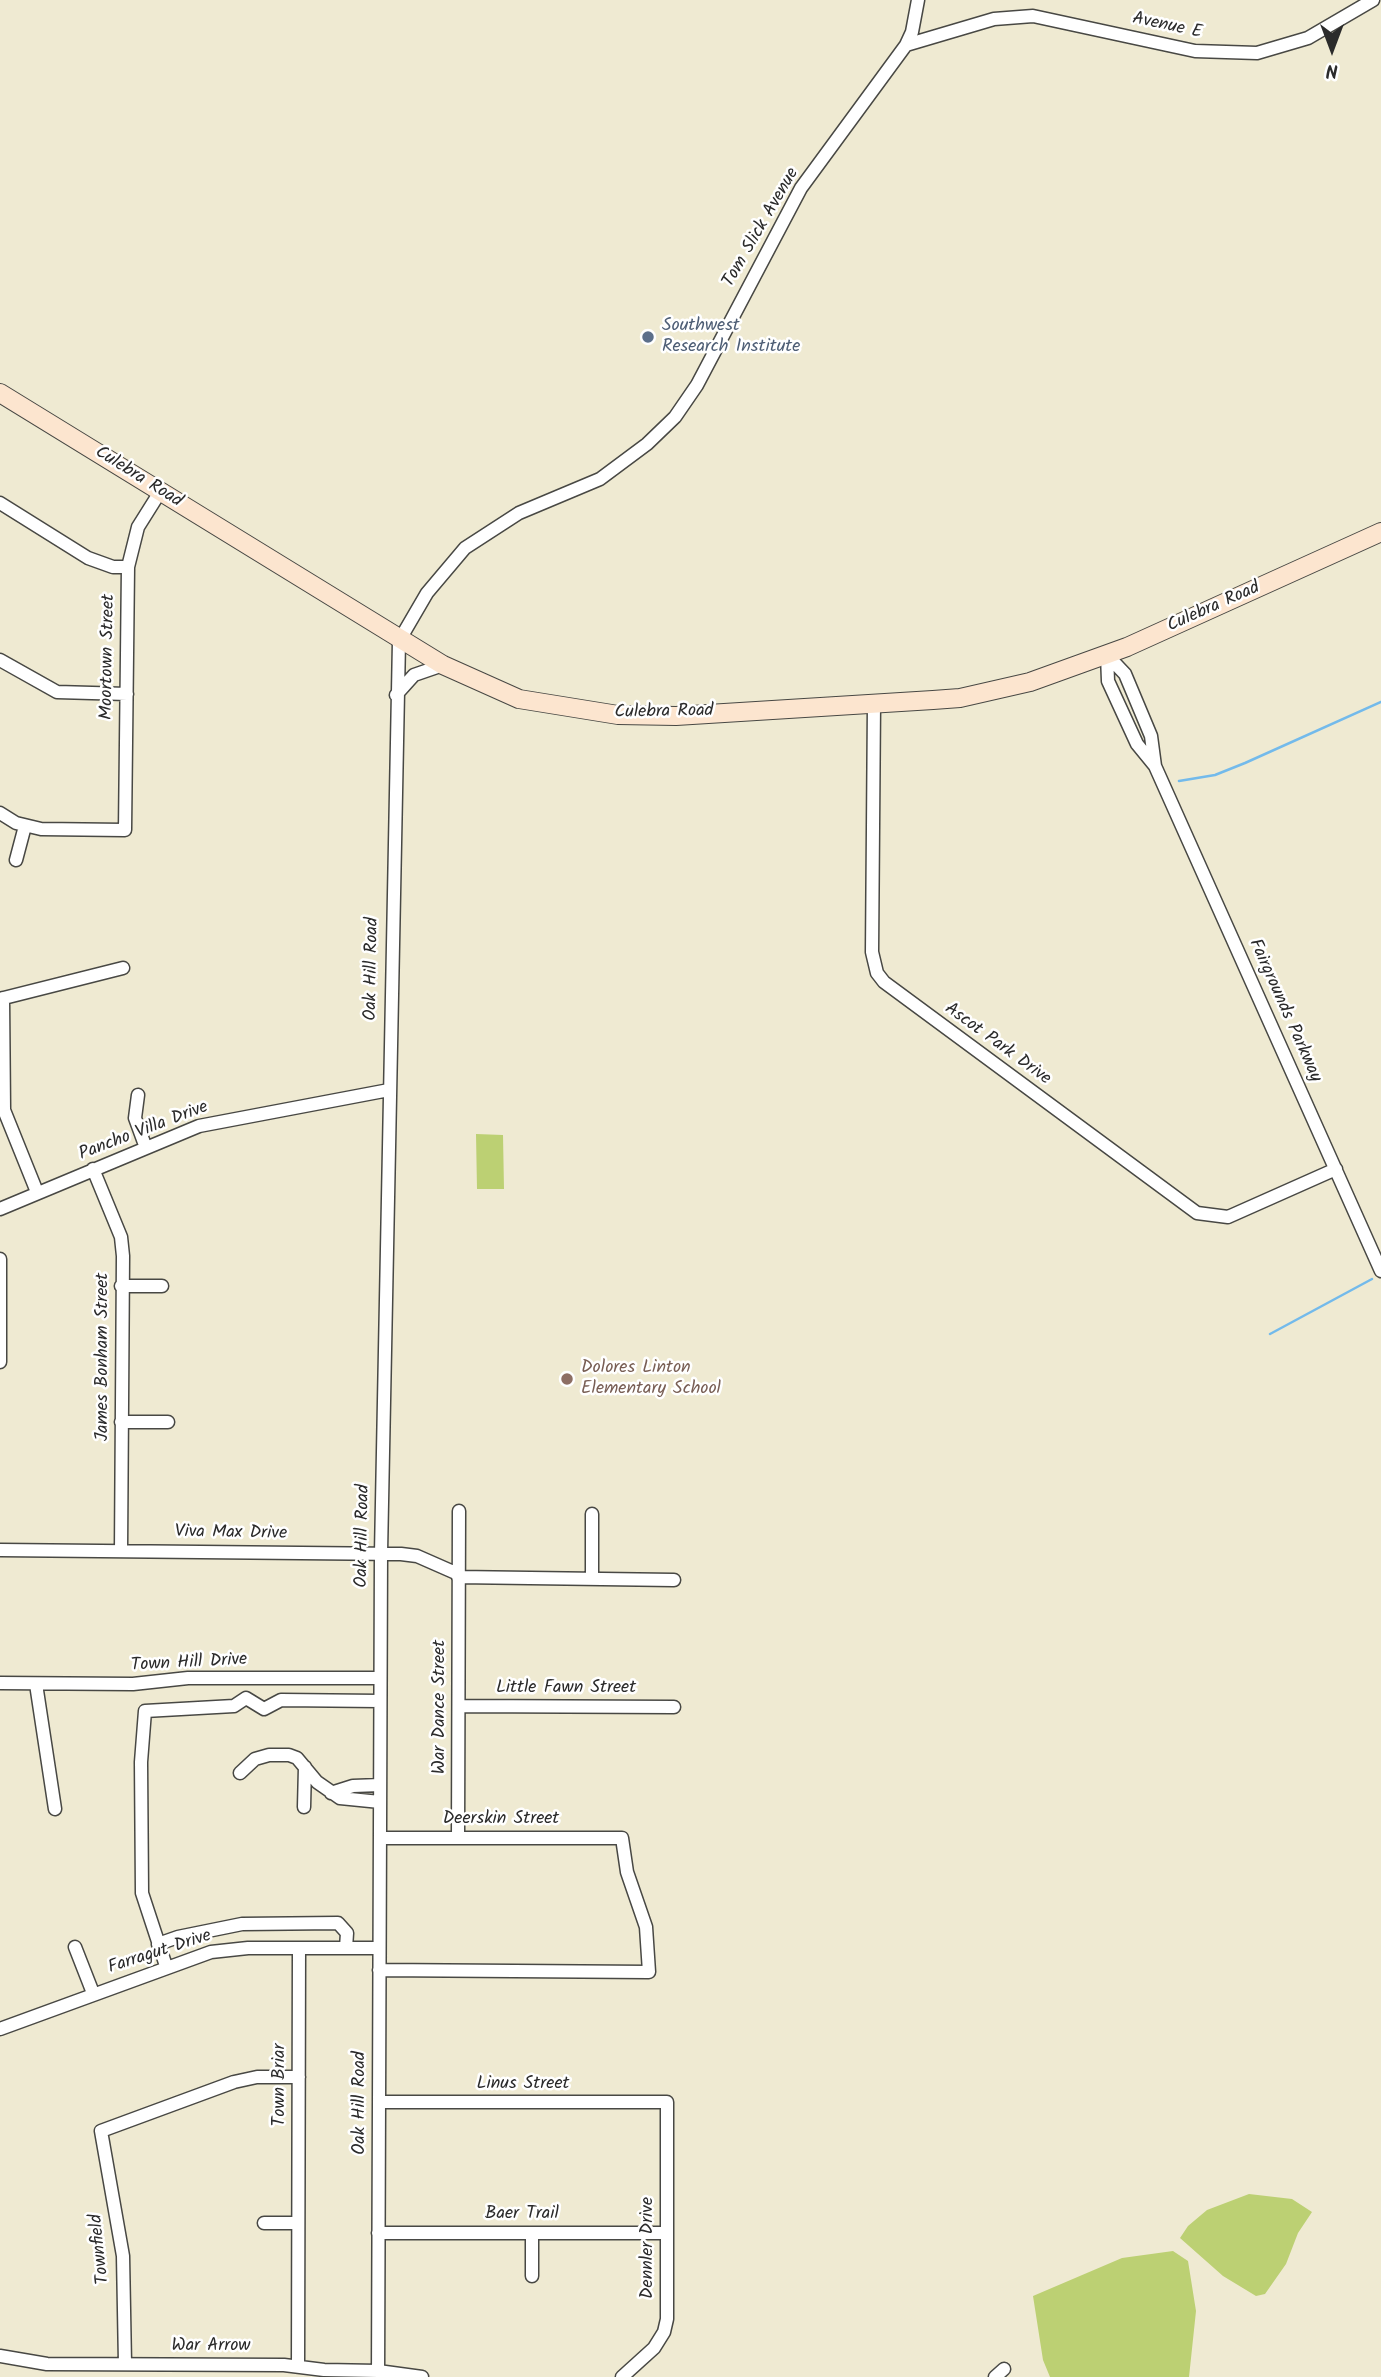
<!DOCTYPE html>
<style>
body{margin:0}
#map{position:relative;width:1381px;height:2377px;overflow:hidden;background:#efead2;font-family:Kalam,sans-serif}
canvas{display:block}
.north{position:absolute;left:1297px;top:14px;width:70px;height:70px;-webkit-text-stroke:5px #fff;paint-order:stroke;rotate:180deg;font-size:19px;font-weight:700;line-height:28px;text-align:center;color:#2b2b2b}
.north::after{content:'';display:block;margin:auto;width:24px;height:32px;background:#2b2b2b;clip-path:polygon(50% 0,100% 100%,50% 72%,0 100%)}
</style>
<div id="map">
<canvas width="1381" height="2377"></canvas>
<div class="north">N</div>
</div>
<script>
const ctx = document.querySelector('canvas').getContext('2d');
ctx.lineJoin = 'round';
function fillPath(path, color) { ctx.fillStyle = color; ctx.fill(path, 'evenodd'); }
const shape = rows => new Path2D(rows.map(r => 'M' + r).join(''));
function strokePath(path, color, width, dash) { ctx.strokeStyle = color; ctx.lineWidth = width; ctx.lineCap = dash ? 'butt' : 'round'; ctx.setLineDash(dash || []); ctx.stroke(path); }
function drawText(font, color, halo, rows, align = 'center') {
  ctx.font = font + ' Kalam,sans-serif'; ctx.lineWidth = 5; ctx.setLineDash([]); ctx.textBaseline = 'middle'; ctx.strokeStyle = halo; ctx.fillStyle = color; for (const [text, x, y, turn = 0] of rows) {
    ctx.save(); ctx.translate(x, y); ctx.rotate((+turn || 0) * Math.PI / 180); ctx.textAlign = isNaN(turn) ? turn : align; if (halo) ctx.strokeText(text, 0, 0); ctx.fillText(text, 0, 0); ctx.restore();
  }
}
fillPath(shape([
 [476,1134,503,1135,504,1189,477,1189],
 [1249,2194,1292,2199,1312,2212,1298,2233,1286,2264,1265,2294,1256,2296,1223,2276,1180,2238,1188,2226,1207,2210],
 [1173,2251,1188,2261,1196,2311,1189,2377,1050,2377,1043,2360,1033,2296,1122,2258]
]), '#bcd073');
strokePath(shape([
 [1179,781,1215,775,1245,763,1381,702],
 [1270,1334,1372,1279]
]), '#73baeb', 2.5);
const minor = shape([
 [906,45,994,19,1033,16,1195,51,1257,53,1308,38,1373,0],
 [0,503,88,558,113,567,128,567],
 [1107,655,1108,681,1137,744,1155,766,1381,1271],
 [1107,655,1125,674,1151,736,1155,766],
 [0,660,57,692,127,694],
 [396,695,414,675,443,665],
 [874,703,872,952,877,973,884,982,1197,1213,1228,1217,1336,1169],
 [0,813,16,823,41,829,125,830,128,567,138,527,160,492],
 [16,860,25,826],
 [3,998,4,1110,37,1192],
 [0,999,123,968],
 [138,1095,135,1118,146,1148],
 [93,1169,121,1237,123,1256,121,1551],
 [0,1209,199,1126,389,1090],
 [0,1259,0,1362],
 [121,1286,162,1286],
 [121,1422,168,1422],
 [592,1514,592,1579],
 [0,1550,401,1554,417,1556,458,1574],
 [458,1577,674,1580],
 [0,1683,133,1684,188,1678,380,1678],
 [36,1684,55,1809],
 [459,1706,674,1707],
 [240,1773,255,1759,269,1755,289,1755,297,1758,317,1782,340,1798,380,1802],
 [331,1793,353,1786,380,1785],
 [304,1807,305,1767],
 [458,1838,459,1511],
 [158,1944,178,1937,242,1924,338,1923,347,1933,346,1948],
 [75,1947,93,1993],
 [166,1966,142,1893,141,1762,145,1711,234,1706,246,1698,264,1709,281,1700,380,1701],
 [379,1970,649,1972,646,1927,627,1872,622,1838,380,1838],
 [0,2029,211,1952,248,1948,379,1948],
 [379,2102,667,2102,667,2319,664,2332,654,2348,622,2377],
 [264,2223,298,2223],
 [378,2233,667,2233],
 [532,2233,532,2276],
 [0,2356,47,2364,284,2365,324,2370,378,2371,422,2377],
 [125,2364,123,2256,101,2131,234,2082,257,2077,299,2077],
 [298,2366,299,1948],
 [378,2377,381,1553,399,641,427,593,465,548,519,513,600,479,647,444,675,417,697,385,801,188,906,45,912,32,918,0],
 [995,2377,1004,2369]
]);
const secondary = shape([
 [0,393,443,665,519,699,618,715,676,716,933,700,960,698,1030,682,1127,647,1381,532]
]);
strokePath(minor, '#484844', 15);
strokePath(secondary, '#484844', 20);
strokePath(minor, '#fff', 12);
strokePath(secondary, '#fce5cf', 18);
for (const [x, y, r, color] of [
 [648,337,7,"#5c6f8a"],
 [567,1379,7,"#8d6e63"]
]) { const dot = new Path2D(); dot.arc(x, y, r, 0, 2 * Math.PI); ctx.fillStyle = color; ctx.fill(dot); strokePath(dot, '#fff', 2.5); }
drawText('18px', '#2b2b2b', '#fff', [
 ["Avenue E",1167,27,12],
 ["Tom Slick Avenue",762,228,-60],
 ["Culebra Road",138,478,32],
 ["Culebra Road",1214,608,-24],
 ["Moortown Street",109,657,-89],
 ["Culebra Road",664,713,-1],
 ["Oak Hill Road",373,969,-89],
 ["Fairgrounds Parkway",1284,1011,66],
 ["Ascot Park Drive",997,1045,36],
 ["Pancho Villa Drive",144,1132,-21],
 ["James Bonham Street",104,1357,-90],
 ["Viva Max Drive",231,1534,1],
 ["Oak Hill Road",364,1536,-89],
 ["Town Hill Drive",189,1664,-3],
 ["Little Fawn Street",566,1689],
 ["War Dance Street",441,1707,-90],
 ["Deerskin Street",501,1820],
 ["Farragut Drive",160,1953,-18],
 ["Town Briar",281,2085,-90],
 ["Linus Street",523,2085],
 ["Oak Hill Road",361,2103,-90],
 ["Baer Trail",522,2215],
 ["Dennler Drive",649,2248,-90],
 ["Townfield",101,2249,-96],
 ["War Arrow",211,2347]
]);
drawText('18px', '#4e5e75', '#fff', [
 ["Southwest",662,327],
 ["Research Institute",662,348]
], 'left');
drawText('18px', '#785e54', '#fff', [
 ["Dolores Linton",581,1369],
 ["Elementary School",581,1390]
], 'left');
</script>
